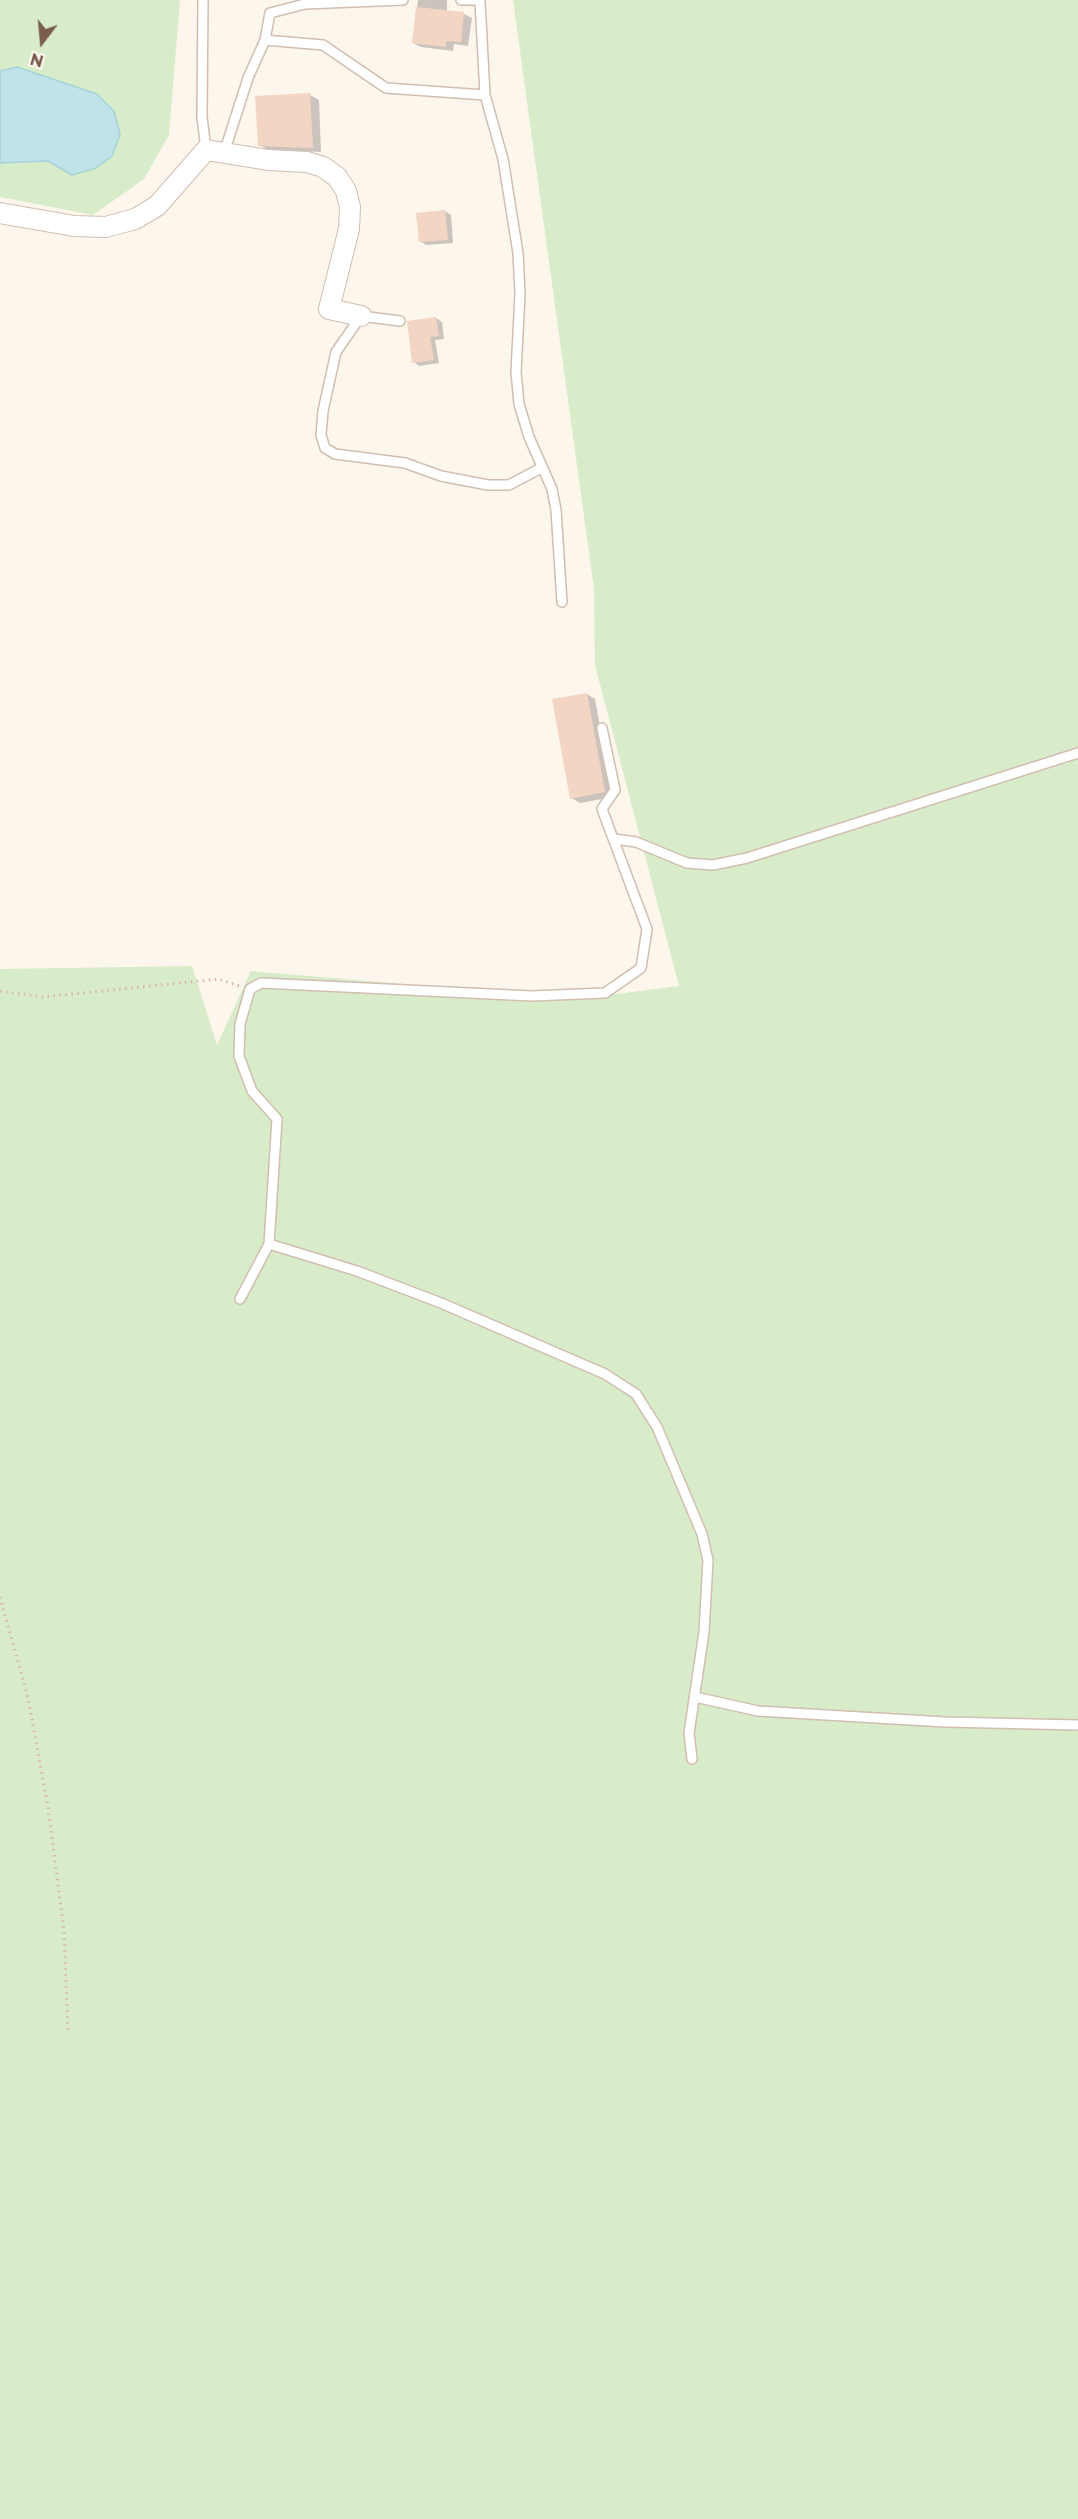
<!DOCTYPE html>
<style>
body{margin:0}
#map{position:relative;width:1078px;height:2519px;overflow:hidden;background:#fdf6ec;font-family:Montserrat,sans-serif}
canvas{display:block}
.north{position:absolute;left:12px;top:12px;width:60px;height:60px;-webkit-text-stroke:4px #fffaf3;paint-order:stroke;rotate:196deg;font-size:16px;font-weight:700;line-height:24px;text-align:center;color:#7a5c4d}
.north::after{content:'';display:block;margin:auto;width:21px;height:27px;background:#7a5c4d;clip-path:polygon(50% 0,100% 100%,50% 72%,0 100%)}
</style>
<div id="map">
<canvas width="1078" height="2519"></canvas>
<div class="north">N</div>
</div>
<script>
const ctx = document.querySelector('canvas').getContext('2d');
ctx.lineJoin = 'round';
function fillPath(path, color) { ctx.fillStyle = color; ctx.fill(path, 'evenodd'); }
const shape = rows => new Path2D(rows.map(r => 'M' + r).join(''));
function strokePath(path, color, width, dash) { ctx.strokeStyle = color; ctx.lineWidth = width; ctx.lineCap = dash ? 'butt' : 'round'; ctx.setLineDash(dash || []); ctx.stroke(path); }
fillPath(shape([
 [0,0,180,0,169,135,144,179,93,215,0,197],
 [513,0,1078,0,1078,2519,0,2519,0,969,192,966,217,1045,251,971,578,999,679,986,595,665,594,589]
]), '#d8ecc9');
const water = shape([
 [17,67,97,94,114,111,120,134,112,156,96,168,72,175,48,161,0,163,0,71,17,67]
]);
fillPath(water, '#bfe3e8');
strokePath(water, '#a5d3da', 1.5);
fillPath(shape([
 [418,0,447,0,447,12,464,14,472,18,468,46,454,44,453,51,421,47,413,43],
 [310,95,319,100,321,152,268,150,259,145],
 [445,211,451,215,453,243,426,245,420,241],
 [436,318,442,322,444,339,435,340,439,363,419,366,414,362],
 [587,694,595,699,613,797,580,803,571,798]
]), '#0003');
fillPath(shape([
 [416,7,464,12,461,42,446,41,446,47,412,43],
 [310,93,313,148,258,146,255,96],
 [445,210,448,240,419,242,416,213],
 [436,317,439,336,430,337,434,360,412,363,407,321],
 [587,693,605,792,570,799,552,699]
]), '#f3d5c3');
const service = shape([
 [203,0,202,117,206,150],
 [461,0,480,0],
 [480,1,485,95,503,159,518,253,520,294,516,372,519,404,529,437,552,489,556,510,562,602],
 [265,40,323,45,386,88,485,95],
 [224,153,248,78,265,40,270,13,305,4,403,0],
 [400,321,361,316,336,352,323,411,321,435,325,448,335,454,405,463,441,476,488,485,509,485,541,468],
 [615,839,636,842,687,863,713,865,747,858,1078,753],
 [269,1244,357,1271,441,1303,605,1374,636,1394,657,1427,702,1534,708,1560,704,1632,689,1733,692,1759],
 [240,1299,269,1244,277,1119,252,1091,239,1056,240,1024,250,989,261,983,532,996,605,993,641,968,647,929,602,809,615,790,602,728],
 [695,1697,758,1711,945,1722,1078,1725]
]);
const minor = shape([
 [0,213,74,226,106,227,135,219,157,206,206,150,268,160,307,162,323,167,337,177,346,191,350,207,349,229,329,309,361,316]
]);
strokePath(service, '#d1beb0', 12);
strokePath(minor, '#d1beb0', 22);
strokePath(shape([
 [0,991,43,997,219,979,239,986],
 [0,1597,28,1698,48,1807,64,1931,68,2030]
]), '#d9b8a5', 3, [1.5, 4.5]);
strokePath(service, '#fff', 9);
strokePath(minor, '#fff', 20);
</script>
